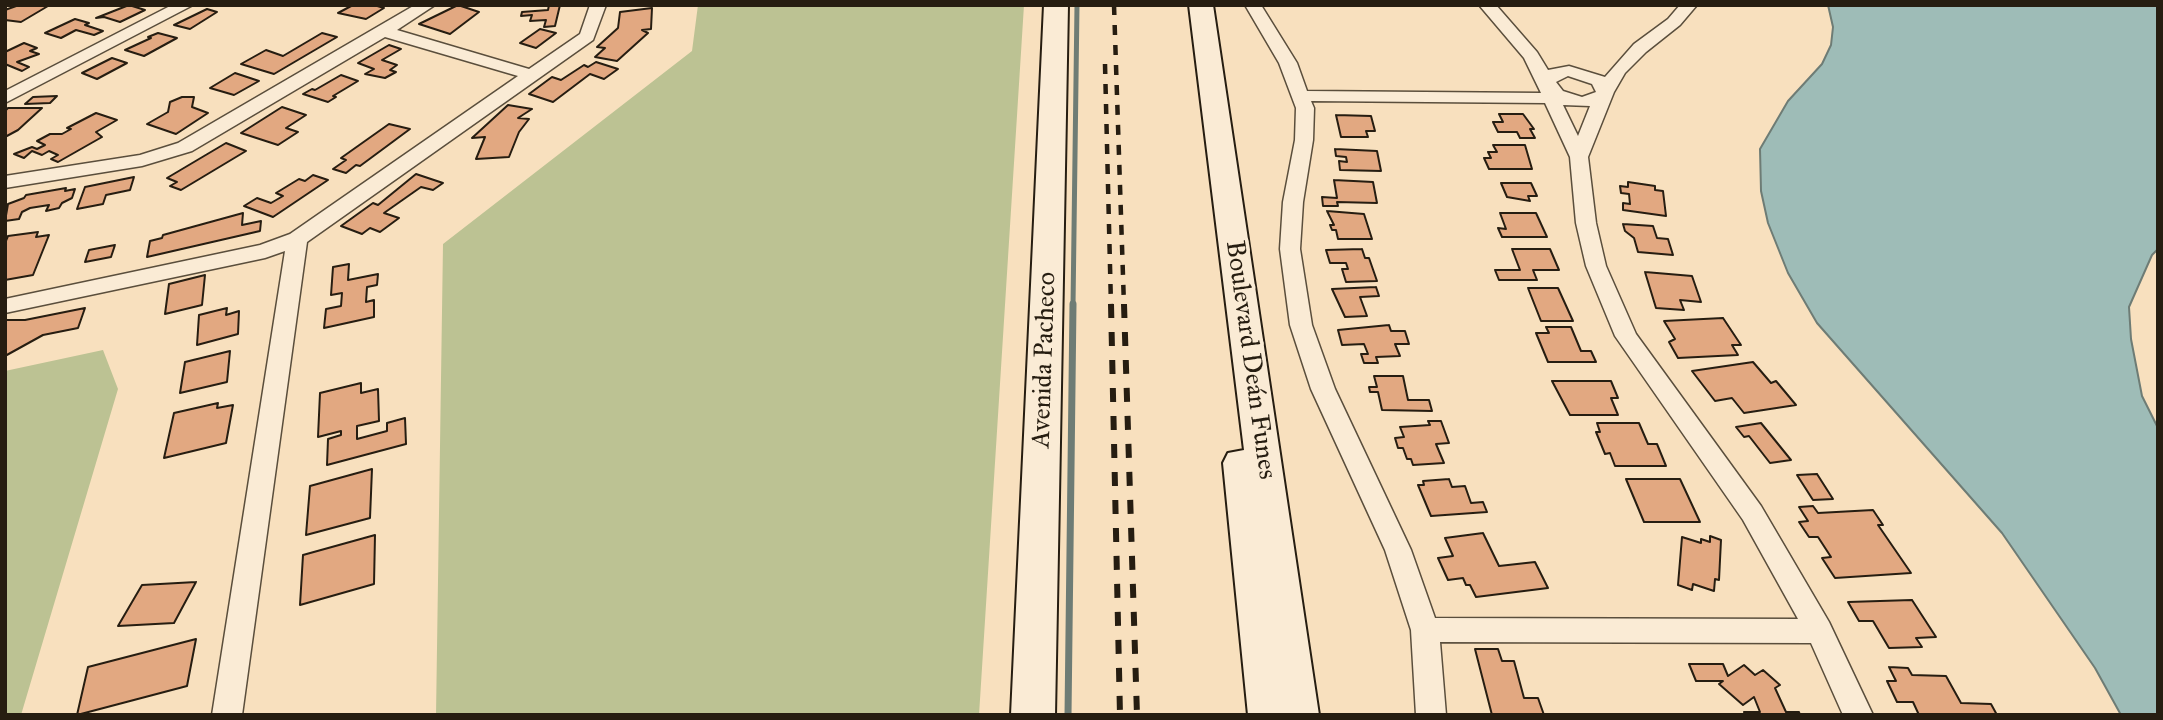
<!DOCTYPE html>
<meta charset="utf-8">
<style>
body{margin:0}
#map{position:relative;width:2163px;height:720px;overflow:hidden;background:#f8e0be;font-family:"IM FELL Great Primer",serif}
canvas{display:block}
.frame{position:absolute;inset:0;border:7px solid #261d11;pointer-events:none}
</style>
<div id="map">
<canvas width="2163" height="720"></canvas>
<div class="frame"></div>
</div>
<script>
const ctx = document.querySelector('canvas').getContext('2d');
ctx.lineJoin = 'round';
function fillPath(path, color) { ctx.fillStyle = color; ctx.fill(path, 'evenodd'); }
const shape = rows => new Path2D(rows.map(r => 'M' + r).join(''));
function strokePath(path, color, width, dash) { ctx.strokeStyle = color; ctx.lineWidth = width; ctx.lineCap = dash ? 'butt' : 'round'; ctx.setLineDash(dash || []); ctx.stroke(path); }
function drawText(font, color, halo, rows, align = 'center') {
  ctx.font = font + ' "IM FELL Great Primer",serif'; ctx.lineWidth = 7; ctx.setLineDash([]); ctx.textBaseline = 'middle'; ctx.strokeStyle = halo; ctx.fillStyle = color; for (const [text, x, y, turn = 0] of rows) {
    ctx.save(); ctx.translate(x, y); ctx.rotate((+turn || 0) * Math.PI / 180); ctx.textAlign = isNaN(turn) ? turn : align; if (halo) ctx.strokeText(text, 0, 0); ctx.fillText(text, 0, 0); ctx.restore();
  }
}
fillPath(shape([
 [698,5,1024,5,979,715,436,715,443,244,692,51],
 [103,350,118,389,21,715,5,715,5,371]
]), '#bcc293');
const water = shape([
 [1828,5,2158,5,2158,249,2152,255,2129,307,2131,339,2142,396,2158,428,2158,715,2121,715,2095,668,2002,533,1817,323,1788,273,1768,223,1761,191,1760,149,1788,101,1822,64,1831,45,1833,27,1828,5]
]);
fillPath(water, '#9ebcb7');
strokePath(water, '#6e7c75', 2);
strokePath(shape([
 [1073,306,1077,5]
]), '#6e7c75', 5);
strokePath(shape([
 [1068,715,1073,304]
]), '#6e7c75', 7);
const building = shape([
 [19,5,45,5,48,6,21,22,5,20,5,10,19,5],
 [129,5,145,10,120,22,104,17,96,18,129,5],
 [353,5,374,5,384,8,366,19,338,13,353,5],
 [458,5,479,12,450,34,419,24,458,5],
 [549,5,560,5,555,26,544,27,546,20,530,21,532,15,521,16,522,12,548,10,549,5],
 [652,8,651,29,642,30,648,33,617,61,595,57,605,48,597,47,618,28,620,12,652,8],
 [207,9,217,12,190,29,174,25,207,9],
 [75,19,89,23,85,25,103,31,94,35,76,30,61,38,45,33,75,19],
 [540,29,556,33,536,48,520,43,540,29],
 [158,33,177,38,144,56,125,50,151,38,148,37,158,33],
 [322,33,337,37,274,74,241,64,266,50,283,56,322,33],
 [24,43,37,48,30,51,39,54,17,62,29,67,22,71,5,64,5,52,24,43],
 [389,45,401,49,382,60,397,65,390,70,396,72,385,78,365,74,374,69,358,63,389,45],
 [112,58,127,63,97,79,82,73,112,58],
 [596,62,618,69,604,79,590,74,553,102,529,94,552,77,561,80,584,65,588,67,596,62],
 [235,73,259,81,234,95,210,88,235,73],
 [341,75,358,81,333,96,336,97,328,102,303,94,312,89,315,90,341,75],
 [57,96,50,103,25,104,33,97,57,96],
 [182,97,194,97,192,107,208,113,176,134,147,124,168,112,170,102,182,97],
 [508,105,532,109,518,118,529,119,519,132,509,157,476,159,485,137,472,138,508,105],
 [282,107,306,115,286,128,298,132,278,145,241,133,282,107],
 [8,108,42,108,18,130,5,137,5,111,8,108],
 [96,113,117,120,96,132,102,137,58,162,51,159,58,155,49,151,42,155,32,151,24,158,14,154,32,147,37,149,45,145,37,141,50,134,62,134,71,129,67,128,96,113],
 [1499,114,1523,114,1534,129,1530,129,1535,138,1520,138,1517,132,1498,132,1493,122,1503,122,1499,114],
 [1336,115,1371,116,1375,131,1366,131,1368,137,1341,137,1336,115],
 [389,124,410,129,360,166,356,165,346,173,333,169,346,160,341,158,389,124],
 [226,143,246,151,181,190,170,186,177,182,167,178,226,143],
 [1493,145,1525,145,1532,169,1489,169,1484,158,1491,158,1488,152,1497,152,1493,145],
 [1335,149,1377,151,1381,171,1340,170,1339,161,1347,162,1346,157,1336,156,1335,149],
 [416,174,443,183,433,190,421,187,384,213,399,218,380,232,370,228,362,234,341,226,373,203,378,205,416,174],
 [313,175,328,180,273,217,244,206,257,198,271,203,283,196,276,193,299,179,305,181,313,175],
 [134,177,130,190,106,195,103,204,77,209,85,187,134,177],
 [1334,180,1373,182,1377,203,1337,202,1338,206,1323,206,1322,197,1337,198,1334,180],
 [1628,182,1655,186,1655,190,1663,191,1666,216,1623,210,1623,203,1630,204,1629,194,1621,193,1620,186,1628,187,1628,182],
 [1501,183,1531,183,1537,196,1528,196,1530,201,1507,197,1501,183],
 [66,188,65,191,75,189,72,198,62,203,59,208,46,211,49,205,30,208,22,212,19,219,5,221,8,204,24,198,26,195,66,188],
 [1327,211,1364,214,1372,239,1338,239,1336,230,1332,230,1330,225,1334,225,1327,211],
 [243,213,242,225,261,221,260,231,147,257,150,241,162,238,163,235,243,213],
 [1500,213,1536,213,1547,237,1502,237,1498,228,1506,229,1500,213],
 [1623,224,1653,226,1657,238,1668,239,1673,255,1638,252,1634,238,1625,231,1623,224],
 [38,232,36,237,49,235,33,275,5,280,5,243,8,236,38,232],
 [115,245,111,257,85,262,89,250,115,245],
 [1362,249,1365,258,1369,258,1377,281,1346,282,1342,269,1348,269,1346,263,1330,263,1326,250,1362,249],
 [1512,249,1550,249,1559,270,1533,270,1537,280,1499,280,1495,270,1520,270,1512,249],
 [349,264,348,280,378,274,377,285,367,287,366,302,374,300,374,317,324,328,326,309,341,306,342,293,331,295,333,267,349,264],
 [1645,272,1692,276,1701,302,1680,300,1684,310,1656,308,1645,272],
 [205,275,202,305,165,314,169,284,205,275],
 [1376,287,1379,296,1360,297,1367,316,1345,317,1332,289,1376,287],
 [1528,288,1558,288,1573,321,1541,321,1528,288],
 [85,308,78,328,43,335,5,356,6,320,25,320,85,308],
 [227,308,226,315,239,311,238,334,197,345,199,315,227,308],
 [1723,318,1741,345,1732,345,1738,355,1678,358,1669,342,1675,339,1664,321,1723,318],
 [1389,325,1391,331,1405,331,1409,344,1395,344,1400,356,1376,357,1378,363,1364,363,1361,354,1368,354,1364,344,1342,345,1338,330,1389,325],
 [1546,327,1571,327,1581,351,1591,351,1596,362,1548,362,1536,333,1549,333,1546,327],
 [230,351,227,382,180,393,185,362,230,351],
 [1753,362,1771,383,1776,381,1796,405,1744,413,1732,398,1715,401,1692,371,1753,362],
 [1374,376,1403,376,1408,400,1429,400,1432,411,1382,410,1378,392,1370,392,1369,387,1377,387,1374,376],
 [1552,381,1611,381,1618,398,1611,398,1618,415,1570,415,1552,381],
 [361,383,361,393,378,389,379,421,357,426,357,439,387,431,387,423,405,418,406,444,327,465,328,439,341,435,341,431,318,437,320,393,361,383],
 [218,403,217,408,233,405,226,443,164,458,174,413,218,403],
 [1428,421,1441,421,1449,443,1436,444,1444,463,1413,465,1411,459,1407,459,1403,448,1398,448,1395,438,1404,437,1400,427,1430,425,1428,421],
 [1597,423,1639,423,1648,444,1657,444,1666,466,1615,466,1610,453,1605,454,1596,432,1600,432,1597,423],
 [1761,423,1791,460,1770,463,1749,436,1744,437,1736,427,1761,423],
 [372,469,370,518,306,535,310,486,372,469],
 [1817,474,1833,499,1813,500,1797,475,1817,474],
 [1449,479,1452,487,1465,486,1471,503,1483,502,1487,512,1431,516,1418,485,1424,485,1423,481,1449,479],
 [1626,479,1680,479,1700,522,1644,522,1626,479],
 [1813,506,1818,513,1873,510,1883,525,1878,525,1911,573,1835,578,1822,558,1831,557,1818,537,1809,537,1799,522,1808,521,1799,507,1813,506],
 [1483,533,1499,566,1535,562,1548,588,1476,597,1470,585,1466,585,1463,578,1448,580,1438,558,1453,556,1445,538,1483,533],
 [375,535,374,584,300,605,303,555,375,535],
 [1710,536,1721,540,1719,580,1715,579,1714,591,1693,584,1692,590,1678,585,1682,537,1701,543,1701,539,1710,542,1710,536],
 [196,582,174,623,118,626,142,585,196,582],
 [1912,600,1936,637,1916,638,1922,647,1889,648,1873,621,1859,621,1848,602,1912,600],
 [196,639,187,686,77,715,88,667,196,639],
 [1475,649,1498,649,1502,661,1514,661,1524,698,1538,698,1544,715,1492,715,1475,649],
 [1689,664,1723,664,1728,676,1744,665,1755,675,1763,670,1780,685,1775,688,1786,712,1799,712,1800,715,1745,715,1744,712,1760,712,1754,697,1743,705,1719,684,1723,681,1696,681,1689,664],
 [1889,667,1908,668,1912,675,1946,676,1961,703,1991,704,1997,715,1919,715,1913,702,1897,702,1887,681,1896,681,1889,667]
]);
fillPath(building, '#e2a881');
strokePath(building, '#261d11', 2);
const street = shape([
 [172,5,193,5,5,103,5,91,172,5],
 [415,5,435,5,397,30,529,69,580,34,590,5,606,5,593,40,307,242,242,715,212,715,285,251,265,258,5,313,5,299,260,245,290,234,518,76,385,37,192,151,142,166,5,188,5,176,140,155,178,143,415,5],
 [1245,5,1261,5,1297,63,1307,91,1541,93,1524,58,1479,5,1496,5,1537,52,1548,70,1569,66,1605,77,1634,44,1668,19,1680,5,1697,5,1680,25,1646,52,1625,73,1614,92,1588,157,1596,223,1606,266,1636,334,1761,506,1829,622,1873,715,1843,715,1811,643,1440,642,1446,715,1416,715,1411,630,1385,550,1311,389,1290,325,1280,249,1283,202,1295,140,1296,108,1279,63,1245,5],
 [1568,76,1592,84,1596,92,1582,97,1563,91,1556,82,1568,76],
 [1311,101,1545,103,1570,157,1576,223,1586,266,1615,336,1743,520,1798,619,1435,618,1411,550,1335,389,1312,325,1300,249,1303,202,1313,140,1314,108,1311,101],
 [1563,105,1590,106,1578,136,1563,105]
]);
const secondary = shape([
 [1044,5,1068,5,1055,715,1011,715,1044,5],
 [1189,5,1213,5,1319,715,1248,715,1223,463,1228,453,1244,450,1189,5]
]);
strokePath(street, '#5a4e3c', 3);
strokePath(secondary, '#261d11', 4);
fillPath(street, '#faebd5');
fillPath(secondary, '#faebd5');
strokePath(shape([
 [1114,5,1124,306],
 [1105,64,1111,306]
]), '#261d11', 4.5, [10, 10]);
strokePath(shape([
 [1111,304,1120,715],
 [1124,304,1137,715]
]), '#261d11', 6, [14, 14]);
drawText('26px', '#261d11', '#faebd5', [
 ["Avenida Pacheco",1045,360,-88],
 ["Boulevard Deán Funes",1250,360,82]
]);
</script>
